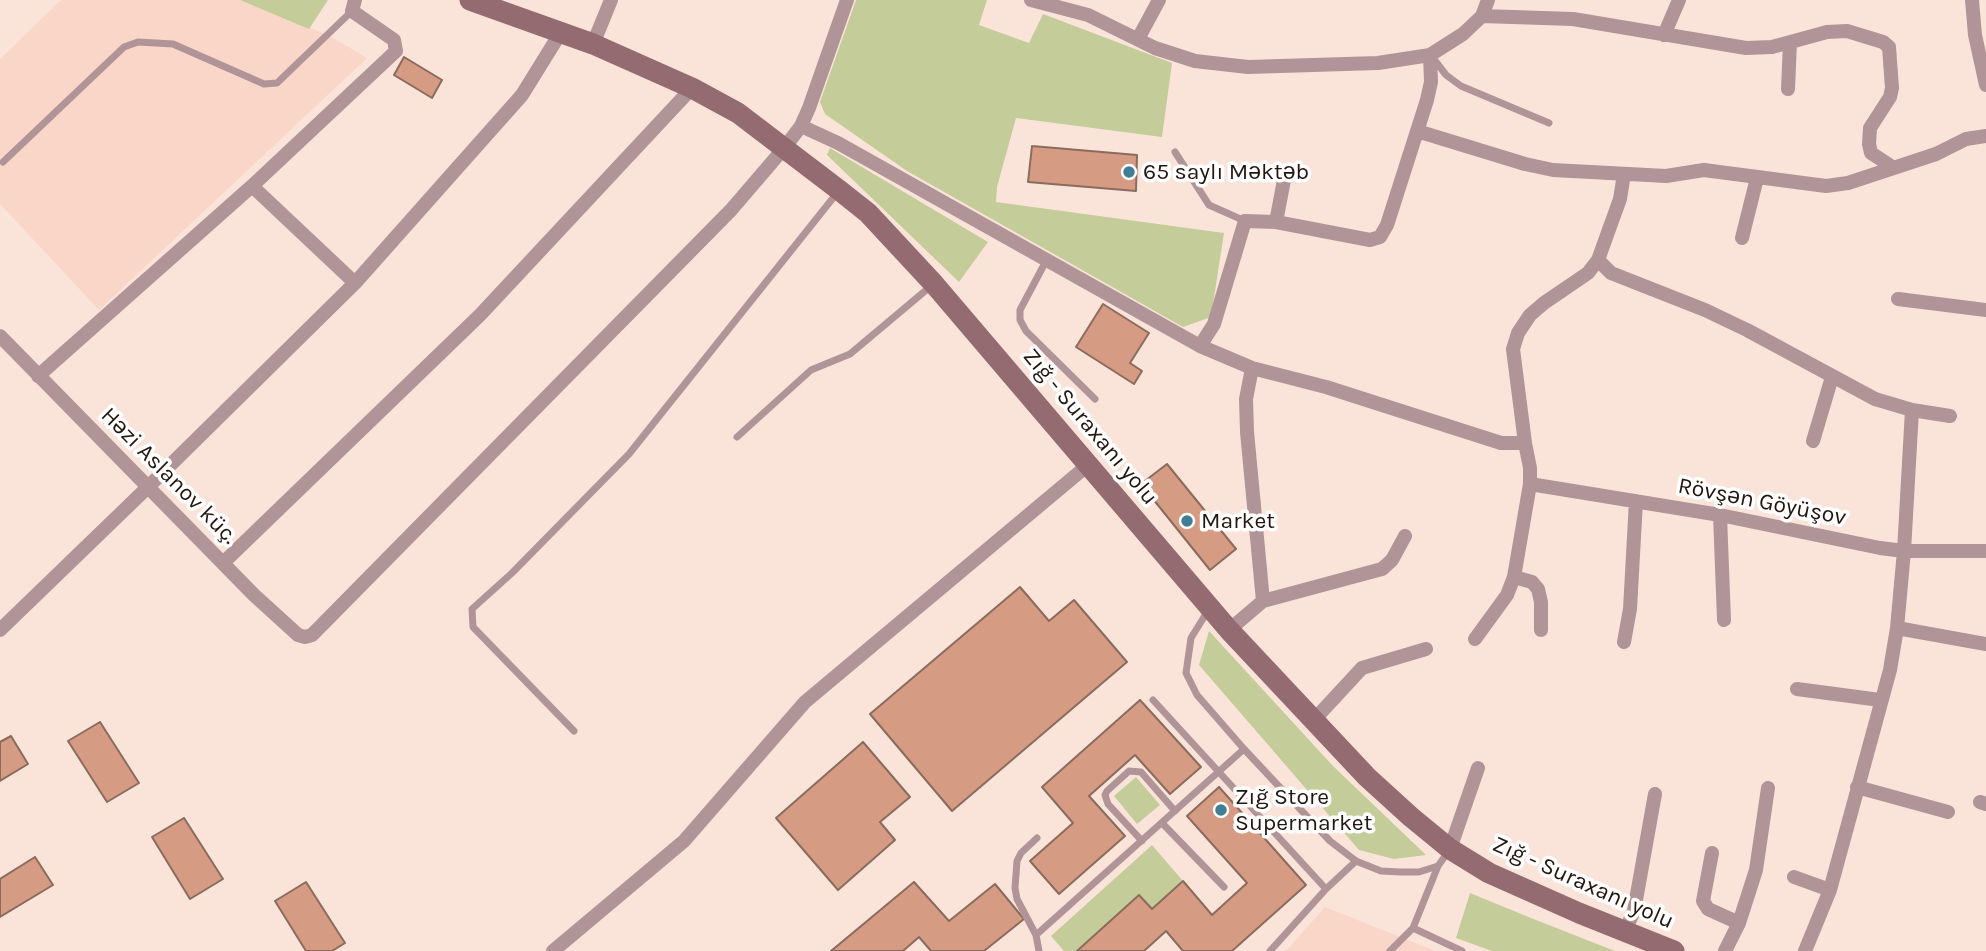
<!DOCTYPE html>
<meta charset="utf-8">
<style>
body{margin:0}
canvas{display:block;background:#fae4da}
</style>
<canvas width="1986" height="951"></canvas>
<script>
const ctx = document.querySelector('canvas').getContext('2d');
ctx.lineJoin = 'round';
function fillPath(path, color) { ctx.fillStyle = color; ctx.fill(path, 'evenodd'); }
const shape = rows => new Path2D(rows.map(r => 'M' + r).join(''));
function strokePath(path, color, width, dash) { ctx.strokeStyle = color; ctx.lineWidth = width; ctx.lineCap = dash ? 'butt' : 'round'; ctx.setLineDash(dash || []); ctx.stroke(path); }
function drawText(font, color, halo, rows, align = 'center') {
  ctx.font = font + ' Karla,sans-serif'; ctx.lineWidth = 7; ctx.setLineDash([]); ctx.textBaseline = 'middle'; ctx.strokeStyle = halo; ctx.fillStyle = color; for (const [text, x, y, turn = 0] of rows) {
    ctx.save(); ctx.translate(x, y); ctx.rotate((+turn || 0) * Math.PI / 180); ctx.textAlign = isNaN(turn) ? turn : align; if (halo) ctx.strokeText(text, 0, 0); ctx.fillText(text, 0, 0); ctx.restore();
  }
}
fillPath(shape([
 [61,0,240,0,328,35,367,58,99,310,0,204,0,59],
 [1325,907,1435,951,1286,951]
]), '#fad6c8');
fillPath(shape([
 [240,0,328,0,309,29],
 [856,0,987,0,979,25,1029,43,1043,14,1172,63,1162,137,1016,118,997,187,996,202,1224,233,1211,317,1183,327,907,171,825,114,820,102],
 [830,148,988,242,959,282,827,155],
 [1209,631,1333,766,1426,855,1394,859,1359,850,1199,665],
 [1136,777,1160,805,1137,824,1114,796],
 [1152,845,1183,881,1152,909,1077,951,1064,951,1051,936],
 [1470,893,1536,920,1615,951,1492,951,1456,938]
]), '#c4cc99');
const building = shape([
 [404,57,442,80,432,98,394,75,404,57],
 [1032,146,1137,155,1136,191,1028,182,1032,146],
 [1103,304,1149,333,1130,363,1142,371,1134,384,1076,347,1103,304],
 [1167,464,1236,549,1210,570,1141,484,1167,464],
 [1020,587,1049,621,1074,600,1127,662,952,811,870,714,1020,587],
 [1140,700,1201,767,1170,794,1135,755,1089,796,1125,836,1059,894,1030,861,1073,823,1042,787,1140,700],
 [100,722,139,783,107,802,68,741,100,722],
 [11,736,28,764,0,781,0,742,11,736],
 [863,742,910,797,880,822,895,840,838,890,776,818,863,742],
 [1219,787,1306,885,1232,951,1183,951,1166,931,1144,951,1077,951,1139,895,1152,909,1183,881,1212,915,1247,883,1187,816,1219,787],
 [184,818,223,879,190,899,152,837,184,818],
 [35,857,53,885,0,917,0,879,35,857],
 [306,882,345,943,332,951,306,951,275,901,306,882],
 [914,882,949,921,995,884,1024,919,984,951,931,951,919,937,903,951,831,951,914,882]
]);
fillPath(building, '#d69c83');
strokePath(building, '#8b6b5e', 2);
strokePath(shape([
 [1433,58,1446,75,1461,86,1549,123],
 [1175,152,1209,205,1245,221],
 [3,162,124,47,138,42,173,44,264,84,277,83,352,11],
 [1046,261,1020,310,1020,320,1026,331,1095,399],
 [737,437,811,370,850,354,931,286],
 [1209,609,1191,638,1186,673,1197,695,1244,749,1330,841,1356,861,1381,871,1400,872,1419,872,1438,866],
 [1153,700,1326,889,1356,861],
 [574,731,473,627,472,609,512,573,629,454,837,193],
 [1162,823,1224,887],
 [1037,838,1021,853,1017,861,1015,888,1017,899,1036,935,1039,951],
 [1142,841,1108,804,1105,795,1107,791,1129,771,1141,772,1175,811],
 [1448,852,1438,866,1413,928,1462,951],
 [1036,935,1244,749],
 [1270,951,1326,889],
 [1390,951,1413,928]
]), '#b19498', 7);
strokePath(shape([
 [1031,0,1088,15,1155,48,1195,61,1248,67,1378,63,1430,55,1463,34,1482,16,1488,0],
 [1972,0,1975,35,1986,85],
 [1482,16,1573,19,1746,48,1772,47,1827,32,1847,31,1883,42,1889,47,1892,88,1890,97,1870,128,1869,144,1871,153,1894,168],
 [1664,35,1679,0],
 [1138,39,1159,0],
 [593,44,611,0],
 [1788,89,1790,42],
 [801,126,838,143,1200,346,1252,368,1326,387,1501,443,1525,443],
 [1417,131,1525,164,1553,170,1666,176,1704,170,1826,186,1848,183,1936,154,1966,139,1986,136],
 [252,186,355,283],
 [1276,222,1284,180],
 [1742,238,1757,178],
 [1598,260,1611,273,1705,310,1747,330,1875,399,1912,410,1950,416],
 [1898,299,1986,310],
 [0,336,254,595,298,635,305,637,312,635,731,210,785,147,801,126,809,108,847,0],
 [1200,346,1214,324,1245,221,1276,222,1370,240,1380,237,1387,225,1427,100,1431,82,1430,55],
 [1252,368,1246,399,1247,432,1263,601],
 [38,376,252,186,396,51,394,40,352,11,355,0],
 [1813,441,1832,377],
 [1530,484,1720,515,1880,548,1904,551,1986,551],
 [1720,515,1724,620],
 [223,563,480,315,692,88],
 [1514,577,1532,582,1538,589,1541,602,1541,630],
 [1897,628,1986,644],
 [0,630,149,486,355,283,522,95,561,32],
 [1229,630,1263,601,1382,569,1392,560,1405,536],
 [1475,639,1507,595,1514,577,1530,484,1530,468,1525,443,1513,349,1518,333,1530,315,1544,303,1588,273,1598,260,1620,199,1624,174],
 [1624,642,1630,609,1636,501],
 [1797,689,1880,700],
 [1313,721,1362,668,1426,649],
 [1857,787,1948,812],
 [1980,802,1986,804],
 [1450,849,1478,768],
 [1712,853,1703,901,1708,909,1739,923],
 [1794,877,1830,890],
 [1625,931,1634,911,1655,794],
 [553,951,684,841,805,702,1088,465],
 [1725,951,1739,923,1756,870,1768,788],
 [1805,951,1830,890,1890,670,1897,628,1904,551,1912,410]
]), '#b19498', 14);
strokePath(shape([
 [470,0,593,44,692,88,738,113,839,190,868,213,934,284,1229,630,1367,777,1411,817,1450,849,1489,873,1579,913,1674,951]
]), '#946b71', 21);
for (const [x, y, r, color] of [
 [1129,172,7,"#417e94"],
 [1187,521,7,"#417e94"],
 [1221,810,7,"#417e94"]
]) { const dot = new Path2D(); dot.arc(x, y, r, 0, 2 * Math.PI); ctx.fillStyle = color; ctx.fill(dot); strokePath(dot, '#fff', 2.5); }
drawText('23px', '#221611', '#fff', [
 ["65 saylı Məktəb",1143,172],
 ["Market",1201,521],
 ["Zığ Store",1235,797],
 ["Supermarket",1235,823]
], 'left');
drawText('23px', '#221611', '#fff', [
 ["Zığ - Suraxanı yolu",1090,427,50],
 ["Həzi Aslanov küç.",169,476,45],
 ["Rövşən Göyüşov",1762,502,11],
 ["Zığ - Suraxanı yolu",1583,883,24]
]);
</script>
